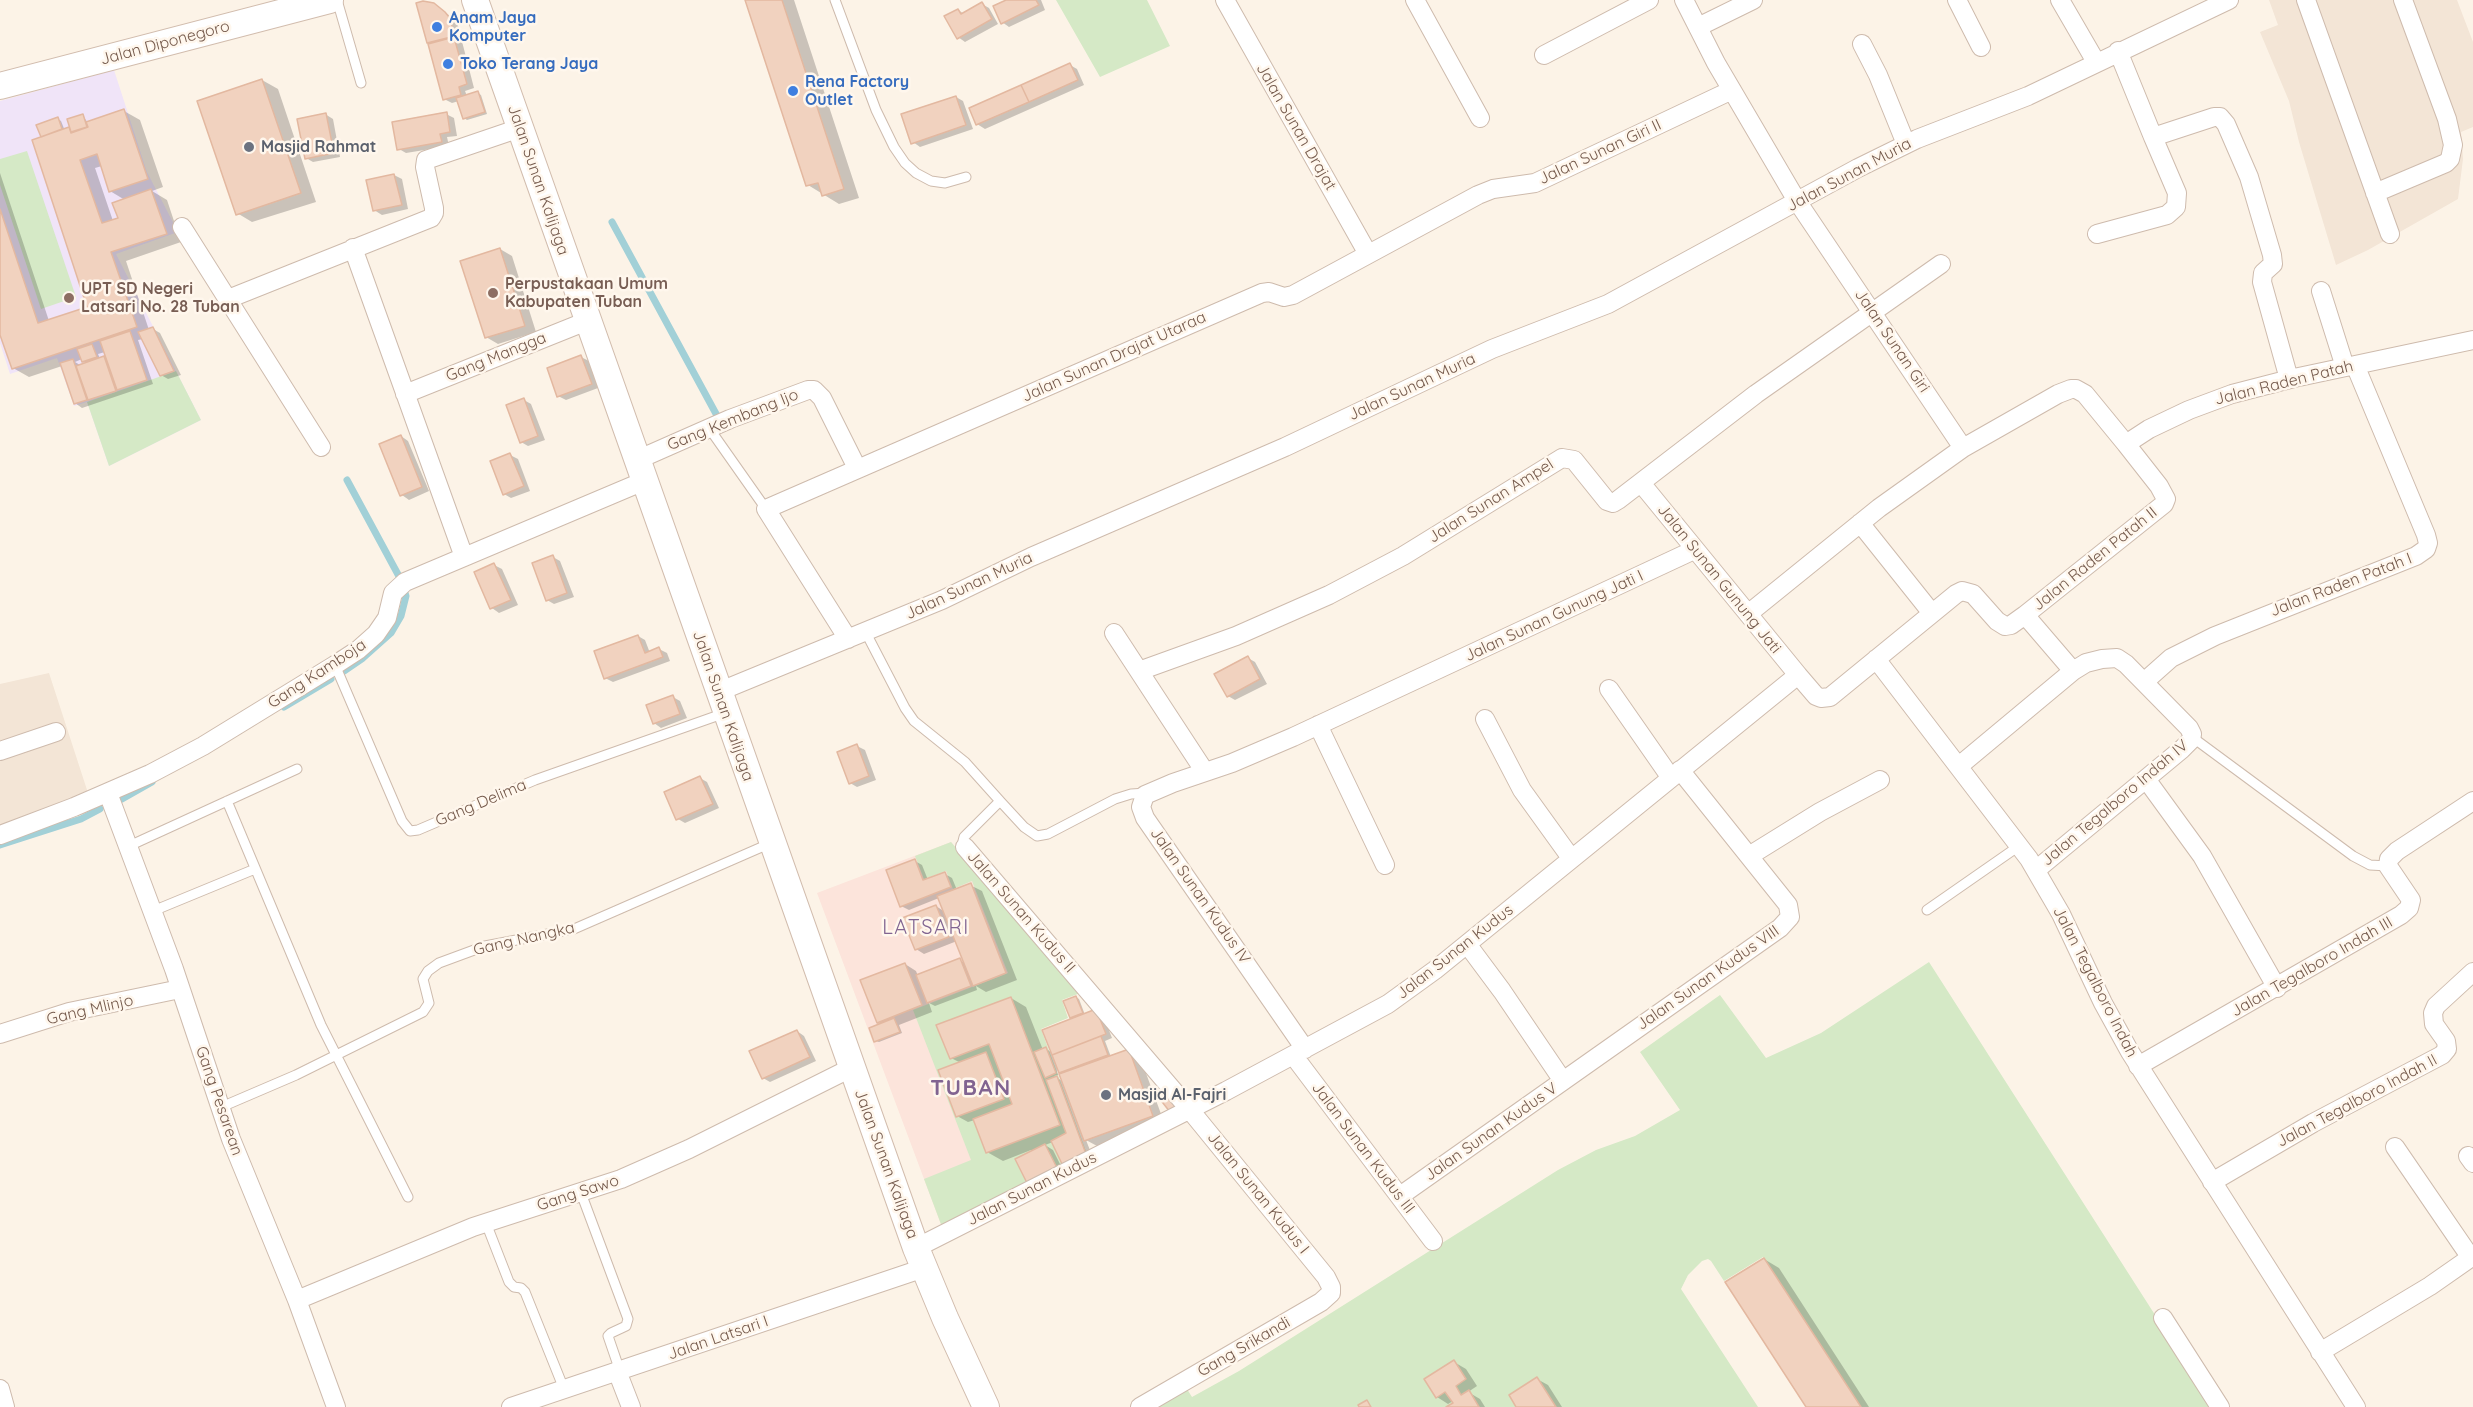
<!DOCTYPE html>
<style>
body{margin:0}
canvas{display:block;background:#fcf3e7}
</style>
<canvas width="2473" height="1407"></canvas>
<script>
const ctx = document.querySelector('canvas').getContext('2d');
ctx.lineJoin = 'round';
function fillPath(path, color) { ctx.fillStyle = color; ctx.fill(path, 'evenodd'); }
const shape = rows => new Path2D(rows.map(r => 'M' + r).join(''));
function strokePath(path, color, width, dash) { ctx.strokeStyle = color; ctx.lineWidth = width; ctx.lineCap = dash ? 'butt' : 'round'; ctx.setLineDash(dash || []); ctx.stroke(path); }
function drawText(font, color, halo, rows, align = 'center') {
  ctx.font = font + ' Quicksand,sans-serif'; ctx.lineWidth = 5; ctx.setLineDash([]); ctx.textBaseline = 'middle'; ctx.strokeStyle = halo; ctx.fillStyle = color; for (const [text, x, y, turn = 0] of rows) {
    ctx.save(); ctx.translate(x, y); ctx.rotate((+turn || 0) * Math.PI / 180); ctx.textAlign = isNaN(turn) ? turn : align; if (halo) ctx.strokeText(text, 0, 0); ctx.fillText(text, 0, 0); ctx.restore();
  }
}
fillPath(shape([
 [2269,0,2457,0,2473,42,2473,127,2461,132,2463,159,2458,199,2368,250,2336,265,2299,142,2289,101,2260,32,2278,25],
 [49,673,88,793,0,826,0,684]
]), '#f3e5d6');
fillPath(shape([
 [951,842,1052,957,1019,970,1087,1154,942,1227,817,893]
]), '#fce4db');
fillPath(shape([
 [114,70,147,172,178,232,116,254,201,420,109,466,87,402,74,406,57,358,10,374,0,343,0,101]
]), '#f0e4f8');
fillPath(shape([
 [1056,0,1147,0,1170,46,1100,77],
 [27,151,76,297,41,309,0,185,0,159],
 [176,371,201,420,109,466,87,402],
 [951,842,1083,992,1062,1000,1068,1018,1041,1029,1087,1154,942,1227,924,1179,971,1160,913,1010,1008,973,972,881,953,889,946,871,924,879,915,856],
 [1929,962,2214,1407,1861,1407,1763,1257,1724,1281,1711,1261,1708,1259,1702,1261,1688,1275,1681,1289,1758,1407,1150,1407,1185,1386,1192,1397,1239,1371,1558,1170,1596,1150,1635,1136,1680,1110,1640,1052,1720,995,1766,1058,1821,1033]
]), '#d5e9c6');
fillPath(shape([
 [746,0,794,0,859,198,839,204,808,185],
 [1010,0,1041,0,1045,10,1009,27,1002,22],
 [418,4,439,7,457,22,474,88,465,91,467,96,478,93,481,95,487,114,467,120,464,118,459,101,452,103,444,99],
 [982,4,989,8,998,24,965,42,958,37,958,10,964,14],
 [1070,65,1077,69,1084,85,985,129,977,124],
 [262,80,278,89,316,202,252,222,237,213],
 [956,97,963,101,973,129,920,147,913,142],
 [124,111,140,120,163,187,152,191,167,200,181,242,126,261,149,330,153,329,160,333,181,375,168,379,161,375,143,339,138,340,153,384,82,408,75,403,62,366,29,377,13,368,0,330,0,173,49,321,89,308,45,137,42,135,58,119,61,121,65,131,72,131,83,116,88,123],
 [102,166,110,191,125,200,120,219,113,221,95,168],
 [105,352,107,357,100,359,98,354],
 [82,359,87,364,80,365,75,362],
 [325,114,333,119,340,157,313,162,306,158],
 [446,114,454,118,457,136,447,137,449,146,406,153,399,149],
 [394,175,402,179,408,209,382,215,374,210],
 [500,249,512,256,536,332,498,344,486,337],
 [581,357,589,361,598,388,566,400,558,396],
 [524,400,531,404,545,440,528,446,521,442],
 [401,436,408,441,429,491,409,500,402,495],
 [510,455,518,459,530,491,511,498,504,494],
 [553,557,560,561,574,597,554,604,547,600],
 [494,565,502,569,518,605,499,613,492,608,476,573],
 [638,636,645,640,650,653,659,649,667,653,670,661,613,682,605,678],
 [1248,658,1255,662,1267,684,1235,700,1228,696],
 [673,697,680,701,687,718,661,728,654,723],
 [857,746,865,750,876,780,857,787,850,783],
 [700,778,707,782,719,808,685,823,678,819],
 [915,861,922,865,928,880,945,874,952,878,957,890,970,885,982,891,1017,980,986,992,976,986,977,990,935,1006,929,1003,932,1012,899,1025,902,1033,879,1042,876,1041,882,1024,878,1021,905,964,916,971,918,976,960,960,966,964,957,941,924,954,916,949,936,906,945,912,939,898,909,910,901,906],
 [1076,997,1079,999,1085,1015,1103,1015,1112,1038,1105,1041,1111,1057,1129,1051,1140,1057,1164,1122,1097,1146,1086,1140,1093,1158,1053,1142,1045,1145,1053,1150,1064,1172,1031,1150,1003,1161,987,1152,975,1120,968,1122,957,1116,961,1063,951,1058,1011,998,1026,1007,1043,1050,1046,1049,1053,1053,1074,1019,1071,1017],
 [1057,1070,1064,1074,1064,1082,1054,1076,1058,1075],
 [797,1031,804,1036,816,1061,770,1082,763,1078],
 [1764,1259,1779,1268,1869,1407,1808,1407],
 [1454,1362,1466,1369,1477,1386,1468,1392,1480,1399,1485,1407,1449,1407,1455,1404,1453,1401,1448,1404,1437,1397],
 [1537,1379,1548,1385,1562,1407,1518,1407]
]), '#0003');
strokePath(shape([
 [612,222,721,423],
 [344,671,363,658,391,633,401,616,406,596,401,580,347,480],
 [284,707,331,679],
 [122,799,152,782],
 [0,845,81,819,100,809]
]), '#a2d0d7', 7);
const building = shape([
 [745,0,782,0,844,189,822,196,818,183,806,186,745,0],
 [1006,0,1036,0,1039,5,1001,24,993,6,1006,0],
 [423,1,434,3,445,12,449,17,455,36,427,43,416,3,423,1],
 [982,2,992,19,957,39,944,16,958,9,961,14,982,2],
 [454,37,467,84,459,87,461,95,443,100,428,44,454,37],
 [1070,63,1078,80,1029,102,1021,85,1070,63],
 [262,79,301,193,236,215,197,101,262,79],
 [1021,85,1029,102,976,125,969,108,1021,85],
 [478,91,485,112,463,119,456,98,478,91],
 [956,96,966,125,911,144,901,114,956,96],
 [124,109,148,179,109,192,97,154,80,160,102,223,118,218,112,203,151,189,167,234,111,252,137,327,12,369,0,335,0,209,38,323,87,307,32,140,69,127,71,133,88,127,86,122,124,109],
 [447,112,450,132,440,134,442,142,397,150,392,122,447,112],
 [326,113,334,153,305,159,297,119,326,113],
 [83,114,87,127,71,132,67,119,83,114],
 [58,117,62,129,41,137,36,125,58,117],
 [394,174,402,205,373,211,366,180,394,174],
 [500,248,525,326,485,338,460,261,500,248],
 [153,327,174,371,160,376,138,332,153,327],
 [130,331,147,380,117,390,100,341,130,331],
 [92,344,97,357,82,362,77,349,92,344],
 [581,355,592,384,557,397,547,368,581,355],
 [104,356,116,391,88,400,76,366,104,356],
 [73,359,87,400,74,404,60,363,73,359],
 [524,398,538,436,520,443,506,405,524,398],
 [401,435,422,487,400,496,379,444,401,435],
 [510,453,524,486,503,495,490,461,510,453],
 [553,555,567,593,546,601,532,563,553,555],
 [494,563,511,600,490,609,474,572,494,563],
 [638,635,645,653,659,647,663,657,604,679,594,651,638,635],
 [1248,656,1260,679,1227,697,1214,674,1248,656],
 [673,695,680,714,653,724,646,705,673,695],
 [857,744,869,776,849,784,837,752,857,744],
 [700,776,713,804,676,820,664,792,700,776],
 [915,859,923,880,945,872,951,887,900,907,886,870,915,859],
 [971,883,1006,973,973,986,937,896,971,883],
 [936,905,949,937,915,950,902,918,936,905],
 [960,958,971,986,927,1003,916,975,960,958],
 [905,963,922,1005,877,1023,860,980,905,963],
 [1076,996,1083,1013,1070,1018,1063,1001,1076,996],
 [1011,997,1060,1125,986,1153,973,1119,1012,1104,989,1044,950,1059,936,1025,1011,997],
 [1096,1009,1106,1034,1052,1055,1042,1030,1096,1009],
 [894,1018,900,1032,874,1042,869,1028,894,1018],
 [797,1030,810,1057,762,1079,749,1051,797,1030],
 [1101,1036,1108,1055,1059,1073,1052,1055,1101,1036],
 [1046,1047,1056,1073,1045,1078,1034,1052,1046,1047],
 [1129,1049,1153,1116,1084,1141,1059,1074,1129,1049],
 [986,1052,1004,1099,956,1117,938,1070,986,1052],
 [1057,1076,1086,1154,1063,1166,1051,1141,1066,1133,1046,1080,1057,1076],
 [1167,1092,1178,1105,1170,1112,1159,1098,1167,1092],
 [1045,1144,1057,1168,1027,1183,1015,1159,1045,1144],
 [1764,1258,1861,1407,1806,1407,1725,1282,1764,1258],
 [1454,1360,1466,1379,1456,1386,1461,1395,1469,1390,1479,1407,1446,1407,1453,1403,1445,1392,1436,1398,1424,1379,1454,1360],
 [1537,1377,1556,1407,1516,1407,1509,1395,1537,1377],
 [1367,1400,1371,1407,1359,1407,1358,1405,1367,1400]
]);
fillPath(building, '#f1d2bf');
strokePath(building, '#e3b8a0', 1.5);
const service = shape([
 [337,0,361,83],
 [835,0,876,110,894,147,905,163,916,173,931,181,945,183,966,177],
 [709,428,766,509],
 [865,631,905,708,914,721,965,762,1000,801,964,837,963,841,965,847],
 [335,665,402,821,410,831,418,830,535,780,725,713],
 [2192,737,2353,856,2370,865,2388,866],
 [227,801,321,1025,408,1197],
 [1000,801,1024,827,1037,836,1048,834,1115,799,1131,794,1147,793],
 [129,846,297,769],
 [1927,910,2019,846],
 [153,911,255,869],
 [219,1108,296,1075,423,1012,429,1003,423,979,428,971,439,963,485,946,574,929,771,843],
 [581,1193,628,1319,626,1326,611,1333,608,1336,620,1371],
 [486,1223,509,1282,514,1287,521,1288,525,1292,564,1389]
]);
const minor = shape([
 [1225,0,1368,254],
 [1415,0,1480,118],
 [1684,0,1716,63,1797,201,1963,448,1879,508,1748,614],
 [1957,0,1981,47],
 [2060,0,2096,62],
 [2306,0,2390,234],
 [1698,27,1753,0],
 [1862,44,1878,75,1906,144],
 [2118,51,2153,137,2214,117,2220,117,2226,124,2249,177,2272,255,2273,264,2263,273,2262,282,2289,379],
 [1544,55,1649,0],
 [2375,193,2446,163,2450,159,2453,145,2447,119,2403,0],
 [182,227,321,447],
 [2097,234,2167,215,2176,207,2177,193,2153,137],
 [353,248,464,557],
 [2321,291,2345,367],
 [228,299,431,218,434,213,434,208,425,167,426,160,520,128],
 [405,394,587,321],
 [1963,448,2058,394,2071,389,2076,389,2085,394,2126,444,2149,429,2189,410,2232,394,2294,378,2473,340],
 [637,460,730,419,808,390,814,390,822,398,857,468],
 [1641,483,1798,675],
 [1860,523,1931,612],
 [2025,615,2164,504,2166,499,2159,486,2126,444],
 [1114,633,1205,772],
 [848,639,766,509,1262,293,1269,292,1284,297,1293,295,1478,195,1493,189,1535,183,1732,90],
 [1876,659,2029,859,2061,914,2103,1003,2130,1052,2356,1407],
 [1139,671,1236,636,1329,595,1403,556,1562,458,1574,460,1607,501,1613,503,1618,500,1756,394,1941,264],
 [2144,682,2171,658,2215,636,2416,556,2426,549,2428,543,2426,535,2355,365],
 [1609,689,1671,778],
 [718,692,942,600,1031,557,1285,447,1492,349,1608,304,1858,168,1917,139,2028,96,2229,0],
 [1485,719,1522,790,1571,858],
 [1318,725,1385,865],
 [0,751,56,732],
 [1959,766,2073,671,2086,663,2102,659,2117,658,2126,664,2189,728,2192,734,2191,740,2182,749,2036,870],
 [2146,779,2202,856,2277,988],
 [108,793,174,969,231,1139,297,1300,336,1407],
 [0,835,74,807,150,774,203,746,335,665,358,650,376,634,387,618,393,593,405,582,644,481],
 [965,847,1190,1110,1326,1277,1331,1287,1331,1293,1321,1302,1140,1407],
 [1749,856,1820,812,1880,780],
 [0,1034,69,1012,180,989],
 [1305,1049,1145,818,1141,807,1145,795,1173,783,1232,763,1293,737,1694,550],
 [1293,1055,1433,1241],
 [2138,1066,2401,915,2409,908,2411,900,2388,866,2389,859,2397,851,2473,801],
 [1563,1081,1780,928,1790,917,1788,905,1680,770],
 [2395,1147,2471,1258],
 [2468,1156,2473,1163],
 [2212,1182,2313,1123,2442,1055,2447,1049,2446,1041,2434,1024,2433,1013,2436,1006,2473,972],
 [1400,1196,1563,1081,1502,991,1467,944],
 [916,1248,1226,1091,1388,1004,1435,970,1798,675,1816,696,1821,698,1830,697,1956,594,1962,591,1973,594,1997,621,2005,626,2011,625,2025,615,2073,671],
 [297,1300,473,1227,621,1179,689,1149,851,1068],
 [2163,1318,2220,1407],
 [2320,1352,2430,1286,2473,1256],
 [617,1371,631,1407],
 [0,1389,5,1407],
 [511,1407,924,1268]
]);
const secondary = shape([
 [475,0,916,1248,945,1318,986,1407],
 [0,86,330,0]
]);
strokePath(service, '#cebbad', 11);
strokePath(minor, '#cebbad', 20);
strokePath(secondary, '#d2bdae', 28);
strokePath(service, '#fff', 9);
strokePath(minor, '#fff', 18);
strokePath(secondary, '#fff', 26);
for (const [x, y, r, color] of [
 [437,27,6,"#3f7fe0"],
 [448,64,6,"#3f7fe0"],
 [793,91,6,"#3f7fe0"],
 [249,147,6,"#6b7280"],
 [493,293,6,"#8d6e63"],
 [69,298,6,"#8d6e63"],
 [1106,1095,6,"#6b7280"]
]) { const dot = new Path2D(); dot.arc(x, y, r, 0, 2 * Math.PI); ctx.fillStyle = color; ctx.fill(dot); strokePath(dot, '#fff7ed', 2); }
drawText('bold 16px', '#366cbe', '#fff7ed', [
 ["Anam Jaya",449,18],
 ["Komputer",449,36],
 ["Toko Terang Jaya",460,64],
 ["Rena Factory",805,82],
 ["Outlet",805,100]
], 'left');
drawText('16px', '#755a4c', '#fff7ed', [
 ["Jalan Diponegoro",165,43,-15],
 ["Jalan Sunan Drajat",1296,127,60],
 ["Jalan Sunan Giri II",1600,152,-25],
 ["Jalan Sunan Muria",1849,175,-28],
 ["Jalan Sunan Kalijaga",538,180,71],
 ["Jalan Sunan Giri",1892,341,56],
 ["Gang Mangga",496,357,-22],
 ["Jalan Sunan Drajat Utaraa",1114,357,-24],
 ["Jalan Raden Patah",2284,383,-14],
 ["Jalan Sunan Muria",1412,387,-25],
 ["Gang Kembang Ijo",733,420,-22],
 ["Jalan Sunan Ampel",1491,501,-32],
 ["Jalan Raden Patah II",2095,559,-39],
 ["Jalan Sunan Gunung Jati",1719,579,51],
 ["Jalan Raden Patah I",2341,585,-21],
 ["Jalan Sunan Muria",969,586,-25],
 ["Jalan Sunan Gunung Jati I",1554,616,-25],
 ["Gang Kamboja",317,674,-33],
 ["Jalan Sunan Kalijaga",723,706,71],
 ["Gang Delima",481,803,-23],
 ["Jalan Tegalboro Indah IV",2115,803,-40],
 ["Jalan Sunan Kudus IV",1200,896,55],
 ["Jalan Sunan Kudus II",1021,912,49],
 ["Gang Nangka",524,939,-13],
 ["Jalan Sunan Kudus",1455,952,-38],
 ["Jalan Tegalboro Indah III",2312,967,-30],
 ["Jalan Sunan Kudus VIII",1708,978,-35],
 ["Jalan Tegalboro Indah",2095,982,63],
 ["Gang Mlinjo",90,1010,-13],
 ["Gang Pesarean",219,1101,71],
 ["Jalan Tegalboro Indah II",2357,1101,-28],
 ["Jalan Sunan Kudus V",1491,1132,-35],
 ["Jalan Sunan Kudus III",1363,1148,53],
 ["Jalan Sunan Kalijaga",886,1164,70],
 ["Jalan Sunan Kudus",1032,1189,-27],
 ["Gang Sawo",578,1193,-18],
 ["Jalan Sunan Kudus I",1258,1193,51],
 ["Jalan Latsari I",718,1338,-19],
 ["Gang Srikandi",1244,1347,-30]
]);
drawText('bold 16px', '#5b616d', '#fff7ed', [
 ["Masjid Rahmat",261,147],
 ["Masjid Al-Fajri",1118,1095]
], 'left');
drawText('bold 16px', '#785e54', '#fff7ed', [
 ["Perpustakaan Umum",505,284],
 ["Kabupaten Tuban",505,302],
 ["UPT SD Negeri",81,289],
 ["Latsari No. 28 Tuban",81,307]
], 'left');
ctx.letterSpacing = '1.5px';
drawText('20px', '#816491', '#fff7ed', [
 ["LATSARI",926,928]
]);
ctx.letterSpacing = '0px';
ctx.letterSpacing = '1.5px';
drawText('bold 22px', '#816491', '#fff7ed', [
 ["TUBAN",971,1088]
]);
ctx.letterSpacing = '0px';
</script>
